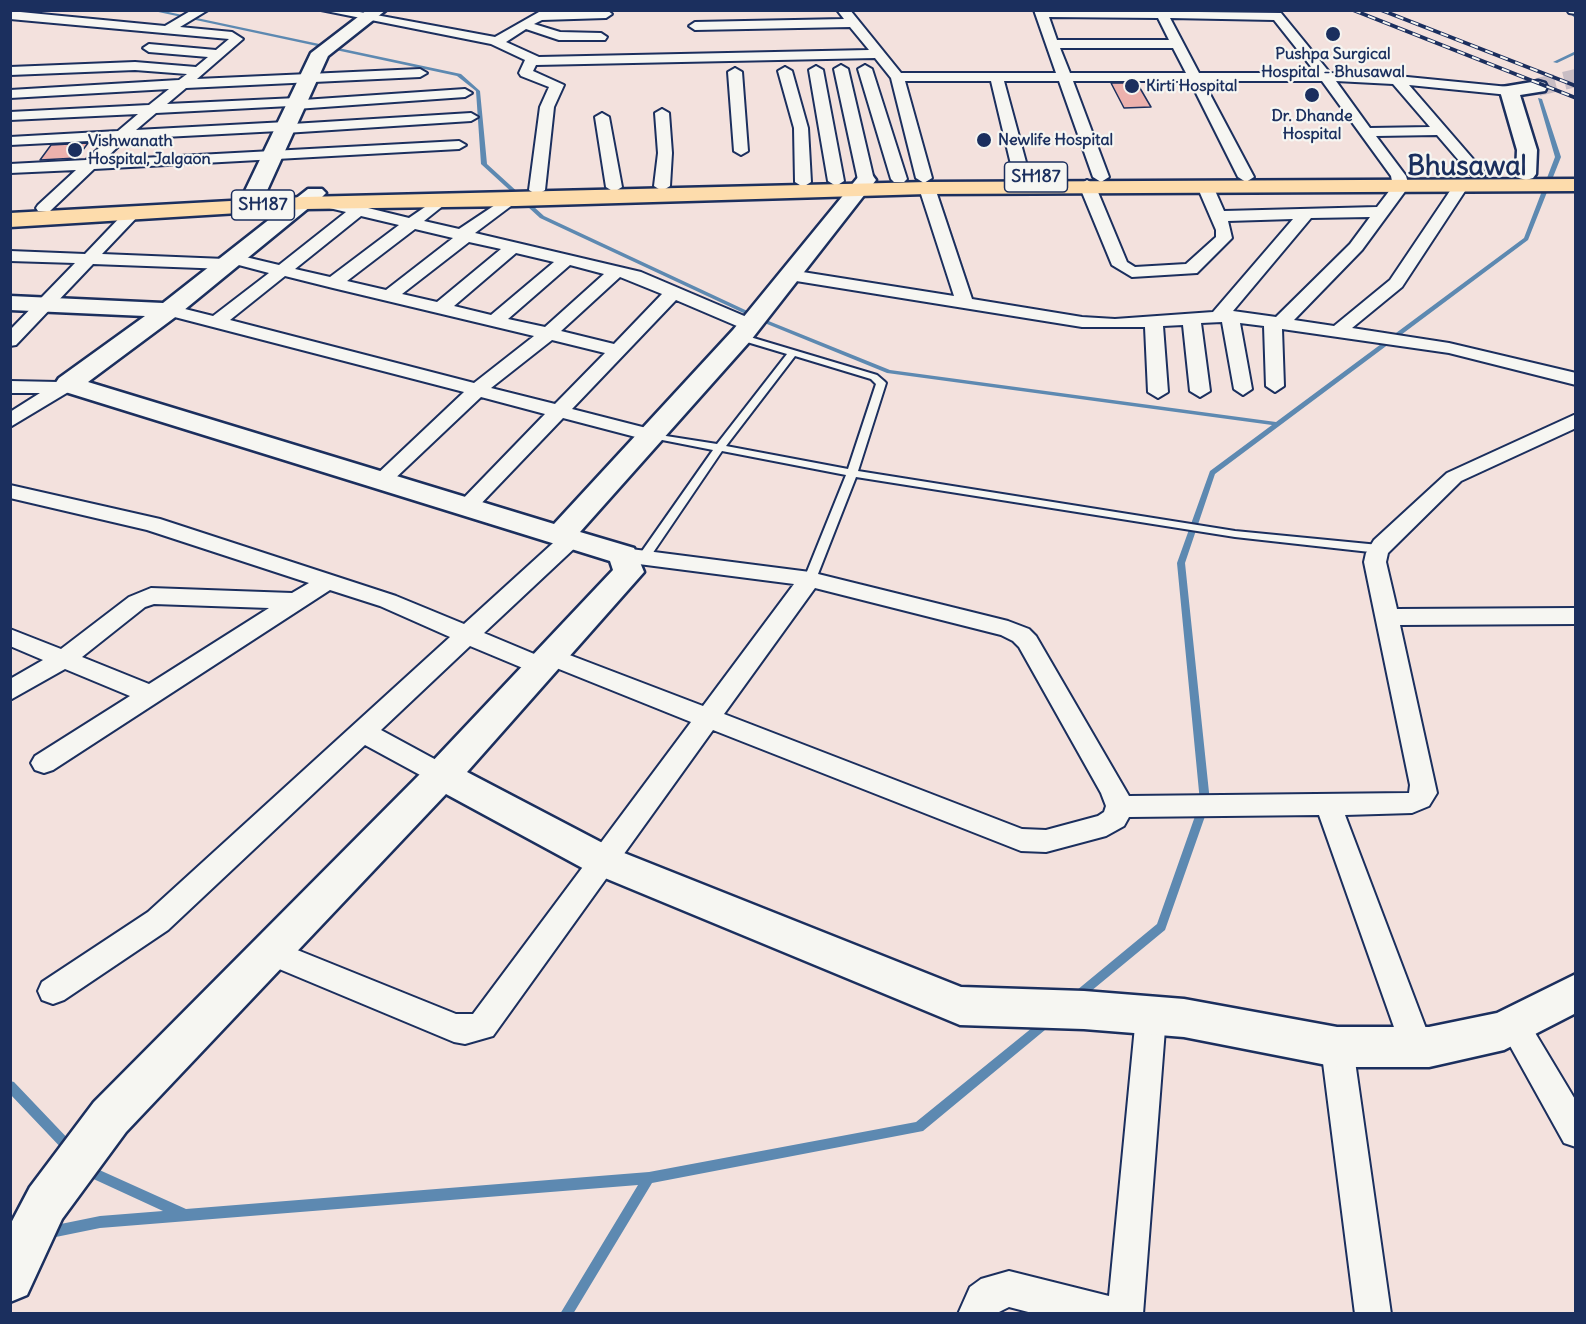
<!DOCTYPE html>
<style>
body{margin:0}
#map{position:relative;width:1586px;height:1324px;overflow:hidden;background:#f3e1dd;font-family:Delius,sans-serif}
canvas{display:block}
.frame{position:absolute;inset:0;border:12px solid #1b2f5e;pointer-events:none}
</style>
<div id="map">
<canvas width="1586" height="1324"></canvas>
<div class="frame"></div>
</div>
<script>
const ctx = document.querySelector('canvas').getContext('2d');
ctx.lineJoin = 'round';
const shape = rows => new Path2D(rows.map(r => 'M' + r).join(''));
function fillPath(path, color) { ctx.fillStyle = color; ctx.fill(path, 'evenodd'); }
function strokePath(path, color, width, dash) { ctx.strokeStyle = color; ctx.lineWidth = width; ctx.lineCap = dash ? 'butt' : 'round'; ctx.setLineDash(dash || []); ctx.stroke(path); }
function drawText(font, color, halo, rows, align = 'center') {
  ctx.font = font + ' Delius,sans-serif'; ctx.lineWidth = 4.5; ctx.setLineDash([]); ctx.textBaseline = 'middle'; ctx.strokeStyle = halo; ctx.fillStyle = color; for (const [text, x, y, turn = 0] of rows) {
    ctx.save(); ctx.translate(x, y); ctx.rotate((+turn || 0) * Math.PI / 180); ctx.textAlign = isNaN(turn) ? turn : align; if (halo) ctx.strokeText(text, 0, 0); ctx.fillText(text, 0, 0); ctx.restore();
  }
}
fillPath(shape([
 [149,10,159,10,461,74,480,91,487,164,544,216,771,322,890,370,1276,422,1524,238,1555,157,1538,98,1542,99,1561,157,1528,240,1215,474,1185,563,1210,802,1165,930,1079,1001,1075,1003,1071,1001,1070,998,1071,995,1157,924,1200,802,1177,563,1210,471,1272,425,887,373,767,324,540,218,481,164,476,91,457,76,149,10],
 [1566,10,1571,10,1576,15,1576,19,1566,10],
 [1576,51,1576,54,1557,63,1553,62,1576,51],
 [1047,1017,1051,1019,1052,1022,1051,1025,923,1131,652,1183,573,1314,560,1314,638,1185,100,1228,46,1239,42,1237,40,1233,42,1229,46,1227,100,1216,163,1211,87,1176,81,1167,83,1163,87,1161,91,1163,95,1168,186,1209,649,1172,916,1122,1043,1019,1047,1017],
 [10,1081,14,1082,74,1145,76,1149,74,1153,70,1154,66,1153,10,1094,10,1081]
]), '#5d89b1');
const building = shape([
 [1111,83,1137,83,1151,107,1124,108,1111,83],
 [88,143,77,158,40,160,51,145,88,143]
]);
fillPath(building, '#ecb1ad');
strokePath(building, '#1b2f5e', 1.5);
strokePath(shape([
 [1538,87,1576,78]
]), '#c8bdc4', 18, [18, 9]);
const lane = shape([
 [740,334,877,375,884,381,886,383,858,471,1235,531,1379,545,1384,549,1379,553,1235,537,856,477,816,579,810,583,804,579,846,475,722,451,648,560,640,560,638,557,640,554,713,450,647,437,647,433,717,444,787,354,737,339,737,335,740,334],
 [795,356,871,379,876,384,848,469,726,446,795,356]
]);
const street = shape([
 [192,10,208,10,180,27,232,32,243,39,197,79,420,69,427,73,420,77,186,88,167,104,297,98,303,100,465,89,472,93,465,97,296,109,290,106,156,113,136,130,286,122,292,124,471,113,478,117,471,121,285,133,279,131,126,139,104,160,459,141,466,145,459,149,94,169,50,211,38,211,36,208,38,205,76,170,10,173,10,164,86,160,108,140,10,145,10,137,118,131,138,114,10,120,10,112,149,105,169,89,10,98,10,90,179,80,187,74,135,70,10,75,10,67,135,62,196,67,208,57,149,52,143,48,149,44,216,50,229,39,10,19,10,11,165,26,192,10],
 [321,10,349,10,495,37,539,12,607,10,612,14,606,18,542,20,534,24,560,32,601,33,607,37,605,40,559,40,526,29,506,42,539,57,869,50,850,27,695,30,689,26,695,22,844,19,837,10,850,10,901,73,1056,73,1034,10,1281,13,1330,73,1397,76,1509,87,1516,91,1509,95,1409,85,1486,174,1483,177,1473,177,1437,135,1376,136,1406,176,1409,186,1362,250,1294,320,1334,326,1390,280,1456,182,1461,180,1469,185,1402,287,1352,328,1449,343,1576,373,1576,385,1449,353,1282,329,1284,386,1275,392,1266,386,1264,326,1240,323,1252,389,1243,395,1234,389,1222,322,1201,323,1210,391,1200,397,1190,391,1183,325,1163,326,1168,392,1158,398,1148,392,1145,327,1082,327,790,280,782,275,790,270,954,296,919,188,927,183,935,188,972,299,1082,317,1115,319,1213,312,1293,219,1228,221,1232,238,1197,273,1132,277,1112,265,1079,185,1087,180,1095,185,1127,262,1135,267,1186,264,1216,237,1216,230,1197,186,1205,181,1213,186,1224,211,1377,207,1393,186,1391,176,1322,81,1203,81,1254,177,1246,182,1238,177,1190,81,1073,81,1109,177,1101,182,1093,177,1059,81,1004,81,1030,177,1022,182,1014,177,991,81,905,81,932,178,924,183,916,178,891,78,875,58,536,65,533,71,564,85,554,107,545,190,537,195,529,190,540,107,549,87,521,76,519,73,525,60,491,44,321,10],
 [1049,17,1158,18,1169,40,1057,40,1049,17],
 [1170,18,1274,20,1316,73,1199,73,1170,18],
 [1060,48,1173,48,1186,73,1070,73,1060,48],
 [1336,81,1393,84,1430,127,1370,128,1336,81],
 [1370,217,1350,244,1276,317,1233,311,1311,218,1370,217],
 [1567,10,1576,10,1576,14,1569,13,1567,10],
 [841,65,848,69,874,180,866,185,858,180,834,69,841,65],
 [865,65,872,69,907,179,904,182,894,182,891,179,858,69,865,65],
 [816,66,823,70,844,181,836,186,828,181,809,70,816,66],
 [785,67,792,71,808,128,811,182,803,187,795,182,794,128,778,71,785,67],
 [735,68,742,72,748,151,741,155,734,151,728,72,735,68],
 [662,109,669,113,672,153,670,186,662,191,654,186,658,153,655,113,662,109],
 [602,113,609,117,622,187,614,192,606,187,595,117,602,113],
 [510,195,518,200,515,203,475,233,641,272,756,321,759,325,750,330,744,329,676,300,572,409,658,431,661,435,658,439,651,441,563,418,473,512,459,512,455,507,545,414,481,397,388,485,374,485,371,481,374,477,464,392,163,314,160,310,169,305,213,316,269,273,235,264,227,269,93,264,16,345,10,346,10,330,75,263,10,261,10,251,85,254,127,210,139,210,141,213,102,254,225,259,233,254,279,265,346,212,321,206,319,203,321,200,327,198,409,218,441,196,449,201,424,221,459,229,510,195],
 [361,216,399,225,330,277,295,269,361,216],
 [415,229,453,238,386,290,347,281,415,229],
 [469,242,501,249,437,302,402,294,469,242],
 [516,253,554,262,491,315,454,306,516,253],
 [570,265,604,274,545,327,508,319,570,265],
 [285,276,333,288,534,336,474,383,230,320,285,276],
 [620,277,662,294,614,344,561,331,620,277],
 [552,340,605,353,555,404,491,388,552,340],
 [68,378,75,380,77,384,75,388,10,427,10,412,40,393,10,393,10,381,58,382,68,378],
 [1576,414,1576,428,1461,481,1388,553,1386,562,1397,609,1576,608,1576,624,1400,625,1437,793,1429,806,1412,813,1345,815,1433,1047,1428,1057,1417,1061,1406,1057,1401,1047,1319,815,1129,817,1124,826,1106,836,1046,852,1021,851,713,730,493,1036,465,1044,454,1042,260,961,255,952,260,943,270,939,456,1014,473,1014,691,722,554,667,551,673,542,676,470,646,381,730,451,768,455,775,451,782,442,785,433,782,365,745,168,930,64,1000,53,1004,42,1000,38,991,42,982,148,912,450,637,380,606,330,590,53,770,44,773,35,770,31,763,35,756,130,696,65,669,10,700,10,679,43,660,10,646,10,629,61,649,129,597,151,588,292,593,309,583,147,530,10,498,10,485,160,519,396,596,464,624,563,534,579,534,582,539,579,544,484,633,539,656,543,651,551,649,559,651,703,706,794,584,623,562,615,560,612,555,615,550,623,548,810,572,1008,621,1029,629,1036,636,1129,796,1409,793,1410,785,1364,562,1366,553,1374,540,1447,473,1576,414],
 [815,588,1001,635,1013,641,1019,647,1101,793,1106,806,1104,812,1098,816,1046,830,1022,829,724,714,815,588],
 [154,604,269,608,149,684,82,657,145,607,154,604],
 [1151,1002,1162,1006,1166,1016,1143,1314,1036,1314,1009,1307,995,1314,958,1314,970,1287,981,1279,1009,1271,1109,1296,1136,1016,1140,1006,1151,1002],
 [1514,1012,1525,1016,1576,1101,1576,1147,1564,1143,1499,1026,1503,1016,1514,1012],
 [1337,1033,1348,1037,1353,1047,1391,1314,1355,1314,1321,1047,1326,1037,1337,1033]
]);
const secondary = shape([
 [367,10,386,10,328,56,265,195,262,200,254,201,246,200,243,195,311,53,367,10],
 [1538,81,1545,83,1547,87,1545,91,1520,95,1537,150,1536,174,1533,178,1526,180,1519,178,1516,174,1517,150,1500,91,1502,87,1538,81],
 [866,174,873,176,876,180,751,340,580,532,634,548,644,572,467,772,614,849,961,987,1084,991,1184,999,1337,1027,1429,1027,1497,1013,1576,974,1576,1013,1504,1050,1429,1067,1337,1067,1184,1037,1084,1029,960,1025,588,871,446,794,126,1132,62,1219,27,1295,10,1302,10,1225,30,1187,94,1102,429,765,613,570,610,561,59,390,55,384,59,378,145,316,10,310,10,296,163,303,308,189,322,189,326,193,322,197,178,315,88,382,554,524,733,330,859,176,866,174]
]);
const primary = shape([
 [1576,179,1576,191,927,194,516,206,304,209,10,227,10,213,304,197,927,182,1576,179]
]);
strokePath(lane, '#1b2f5e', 4);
strokePath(street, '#1b2f5e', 4);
strokePath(secondary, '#1b2f5e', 5);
strokePath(primary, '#1b2f5e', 5);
fillPath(lane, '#f6f6f2');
fillPath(street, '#f6f6f2');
fillPath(secondary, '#f6f6f2');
fillPath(primary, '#fddcac');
const rail = shape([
 [1353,10,1576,98],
 [1381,10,1576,86]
]);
strokePath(rail, '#1b2f5e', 4);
strokePath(rail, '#f6f6f2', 2, [8]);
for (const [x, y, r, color] of [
 [1333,34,8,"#1b2f5e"],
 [1132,86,8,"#1b2f5e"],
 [1312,95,8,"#1b2f5e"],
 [984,140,8,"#1b2f5e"],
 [75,150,8,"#1b2f5e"]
]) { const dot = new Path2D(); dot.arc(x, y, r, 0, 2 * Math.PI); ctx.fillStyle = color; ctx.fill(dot); strokePath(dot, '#f6f6f2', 2); }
drawText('bold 16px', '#1b2f5e', '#f6f6f2', [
 ["Pushpa Surgical",1333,54,"center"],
 ["Hospital - Bhusawal",1333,72,"center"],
 ["Kirti Hospital",1146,86],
 ["Dr. Dhande",1312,116,"center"],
 ["Hospital",1312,134,"center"],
 ["Newlife Hospital",998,140],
 ["Vishwanath",88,141],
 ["Hospital, Jalgaon",88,159]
], 'left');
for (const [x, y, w] of [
 [1036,177,63],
 [263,205,63]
]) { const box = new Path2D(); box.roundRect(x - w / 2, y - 15, w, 30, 4.5); ctx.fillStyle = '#f6f6f2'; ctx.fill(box); strokePath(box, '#1b2f5e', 1.5); }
drawText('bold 18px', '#1b2f5e', null, [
 ["SH187",1036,177],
 ["SH187",263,205]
]);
drawText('bold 27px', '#1b2f5e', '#f6f6f2', [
 ["Bhusawal",1467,167]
]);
</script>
